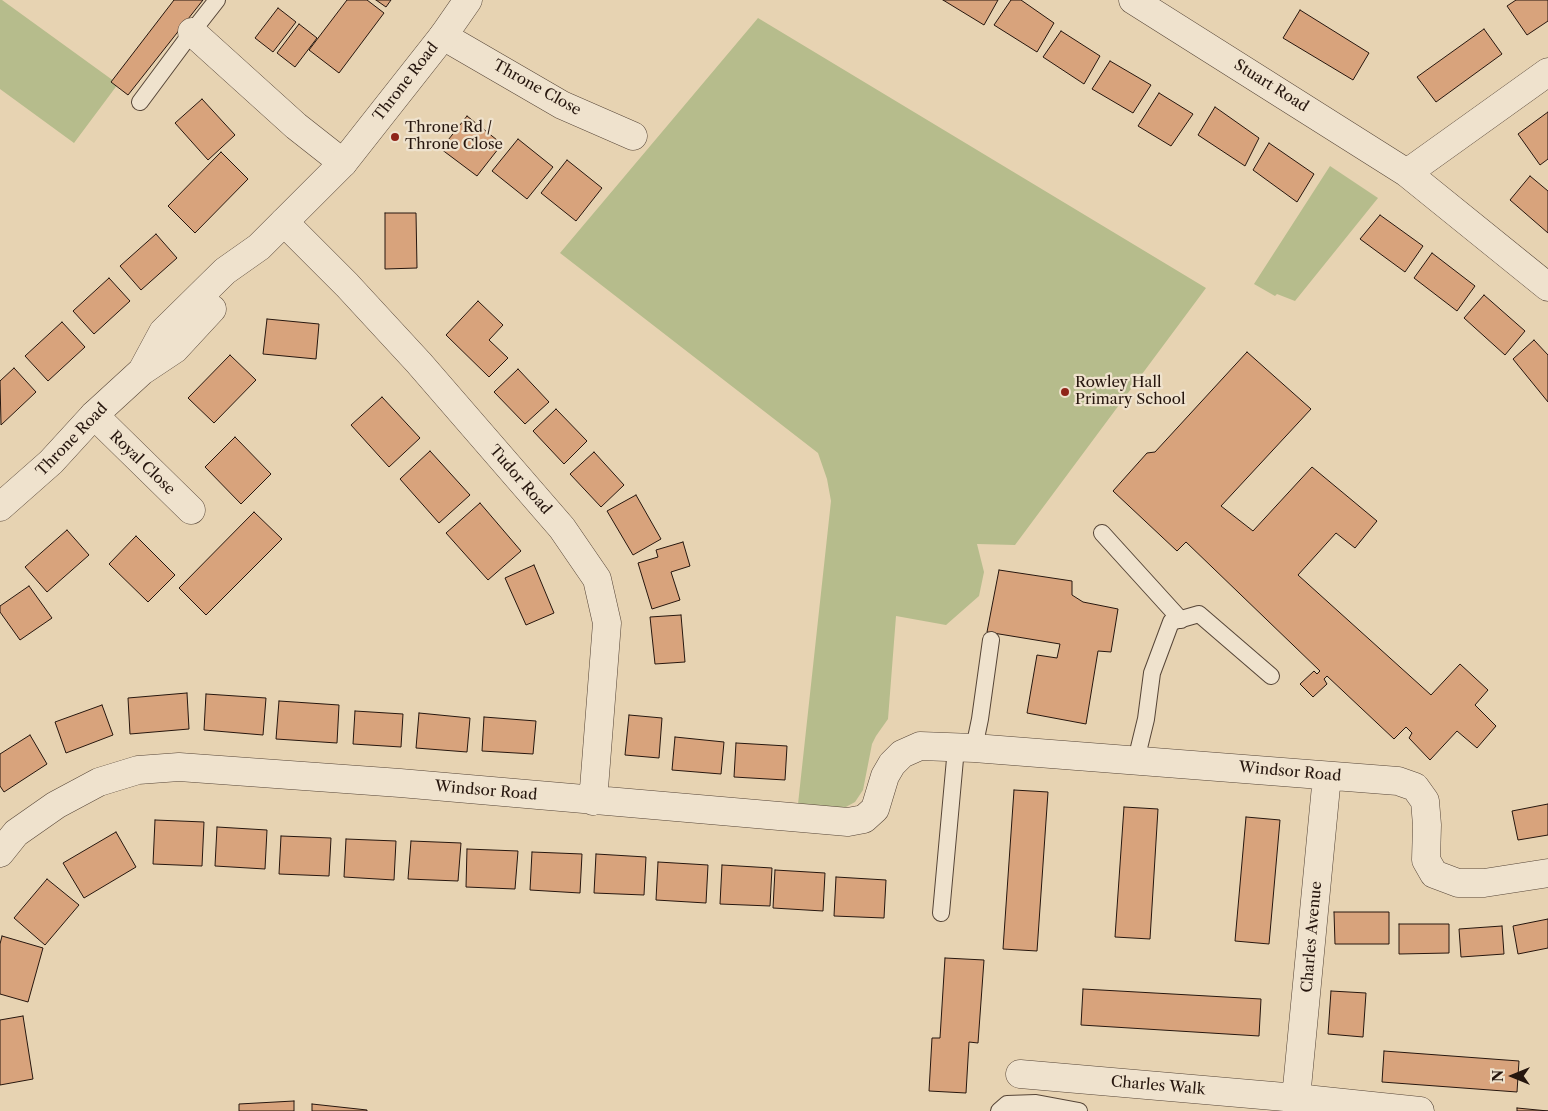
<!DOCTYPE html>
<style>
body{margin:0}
#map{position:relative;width:1548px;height:1111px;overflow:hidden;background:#e7d3b2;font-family:"Libre Caslon Text",serif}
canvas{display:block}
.north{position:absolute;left:1488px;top:1051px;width:50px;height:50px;-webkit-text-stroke:4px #efe2cd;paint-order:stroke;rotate:270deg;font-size:14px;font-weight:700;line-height:20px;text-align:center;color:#26160e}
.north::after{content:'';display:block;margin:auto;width:18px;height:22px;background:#26160e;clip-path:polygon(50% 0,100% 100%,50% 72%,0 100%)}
</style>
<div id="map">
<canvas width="1548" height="1111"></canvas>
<div class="north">N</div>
</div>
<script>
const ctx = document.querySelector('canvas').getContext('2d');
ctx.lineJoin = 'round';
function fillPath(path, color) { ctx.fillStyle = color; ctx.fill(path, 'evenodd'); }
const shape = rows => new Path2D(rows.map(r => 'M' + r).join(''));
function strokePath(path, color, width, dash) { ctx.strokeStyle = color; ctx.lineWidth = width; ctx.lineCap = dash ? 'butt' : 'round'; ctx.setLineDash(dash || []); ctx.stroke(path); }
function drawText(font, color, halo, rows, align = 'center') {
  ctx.font = font + ' "Libre Caslon Text",serif'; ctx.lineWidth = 4.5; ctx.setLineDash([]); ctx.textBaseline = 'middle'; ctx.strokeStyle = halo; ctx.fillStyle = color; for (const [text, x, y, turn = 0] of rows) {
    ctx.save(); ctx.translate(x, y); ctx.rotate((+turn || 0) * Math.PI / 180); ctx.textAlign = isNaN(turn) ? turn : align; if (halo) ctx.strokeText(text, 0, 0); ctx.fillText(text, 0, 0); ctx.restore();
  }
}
fillPath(shape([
 [0,0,2,0,118,84,74,143,0,89],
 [758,18,1206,288,1015,545,977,544,984,572,979,596,946,625,896,616,888,719,876,736,872,744,863,790,855,802,844,808,798,804,831,501,827,479,818,453,560,253],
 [1330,166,1378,198,1295,301,1277,294,1275,296,1254,284]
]), '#b6bc8c');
const building = shape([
 [174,0,203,0,128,95,111,82,174,0],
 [347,0,367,0,384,13,339,73,309,50,347,0],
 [376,0,391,0,386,7,376,0],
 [943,0,998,0,984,25,943,0],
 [1011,0,1021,0,1054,23,1037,52,994,25,1011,0],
 [1516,0,1548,0,1548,21,1527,35,1507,6,1516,0],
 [278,8,296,22,273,52,255,38,278,8],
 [1300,10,1369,53,1353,80,1283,38,1300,10],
 [299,24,317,38,295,67,277,53,299,24],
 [1484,29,1502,54,1436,102,1417,77,1484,29],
 [1061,31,1100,56,1084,84,1043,57,1061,31],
 [1110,61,1151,85,1133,113,1092,89,1110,61],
 [1159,93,1193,114,1171,146,1138,126,1159,93],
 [202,99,235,135,208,160,175,123,202,99],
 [1215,107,1259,138,1245,166,1198,135,1215,107],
 [1548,112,1548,159,1540,165,1518,134,1548,112],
 [467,116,502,144,477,176,441,149,467,116],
 [518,139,553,167,527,199,492,171,518,139],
 [1269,143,1314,174,1297,202,1253,170,1269,143],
 [221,152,248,179,195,233,168,206,221,152],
 [567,160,602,188,576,221,541,193,567,160],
 [1530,176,1548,191,1548,233,1510,200,1530,176],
 [385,213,416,213,417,268,385,269,385,213],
 [1380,215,1423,246,1405,272,1360,239,1380,215],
 [156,234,177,258,141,290,120,266,156,234],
 [1432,253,1475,286,1457,311,1414,278,1432,253],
 [109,278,130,301,94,334,73,311,109,278],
 [1484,295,1525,331,1505,355,1464,318,1484,295],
 [478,301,503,325,489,340,508,358,489,377,446,335,478,301],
 [267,319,319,324,316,359,263,354,267,319],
 [62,322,85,347,48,381,25,356,62,322],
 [1534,340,1548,355,1548,402,1513,359,1534,340],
 [1247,352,1311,409,1221,506,1253,531,1312,467,1377,521,1355,548,1336,533,1298,575,1431,695,1460,664,1488,690,1475,705,1496,726,1477,748,1457,731,1430,760,1409,738,1412,733,1406,727,1394,739,1327,676,1324,679,1327,684,1313,697,1300,684,1314,671,1317,674,1320,671,1186,542,1177,551,1113,491,1147,453,1155,452,1247,352],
 [230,355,256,380,214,423,188,398,230,355],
 [14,368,36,392,1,425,0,381,14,368],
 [518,369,549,402,525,424,494,392,518,369],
 [382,397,420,438,389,467,351,425,382,397],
 [556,409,587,441,564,464,533,431,556,409],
 [235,437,271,474,241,504,205,467,235,437],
 [430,451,470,495,439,523,400,479,430,451],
 [594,452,624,485,601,507,570,474,594,452],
 [636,495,661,539,633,555,607,511,636,495],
 [480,503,521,551,488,580,446,533,480,503],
 [254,512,282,539,206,615,179,588,254,512],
 [67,530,89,555,47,592,25,567,67,530],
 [136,536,175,575,148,602,109,564,136,536],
 [683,542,690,566,671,572,680,600,652,609,638,563,658,557,656,550,683,542],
 [534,565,554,613,526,625,505,578,534,565],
 [999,570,1072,581,1072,595,1083,602,1118,609,1111,652,1098,651,1086,724,1027,713,1037,655,1057,658,1060,644,987,632,999,570],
 [29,586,52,618,20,640,0,612,0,606,29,586],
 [681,615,685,662,655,664,650,617,681,615],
 [187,693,189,729,130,734,128,698,187,693],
 [206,694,266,698,263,735,204,730,206,694],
 [279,701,339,705,337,743,276,739,279,701],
 [102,705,113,735,66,753,55,722,102,705],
 [355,711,403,714,401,747,353,744,355,711],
 [419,713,470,718,467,752,416,748,419,713],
 [629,715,662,718,659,758,625,755,629,715],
 [484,717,536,721,533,754,482,751,484,717],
 [30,735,47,764,4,792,0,786,0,754,30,735],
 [675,737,724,742,721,774,672,770,675,737],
 [736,743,787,746,785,780,734,777,736,743],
 [1014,790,1048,792,1037,951,1003,949,1014,790],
 [1548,804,1548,835,1518,840,1512,811,1548,804],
 [1124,807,1158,809,1150,939,1115,937,1124,807],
 [1246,817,1280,820,1269,944,1235,941,1246,817],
 [155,820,204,822,202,866,153,864,155,820],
 [217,827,267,830,265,869,215,866,217,827],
 [116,832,136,867,84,898,63,863,116,832],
 [281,836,331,838,329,876,279,874,281,836],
 [346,839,396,841,394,880,344,877,346,839],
 [411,841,461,843,458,881,408,879,411,841],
 [467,849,518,851,515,889,466,887,467,849],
 [532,852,582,854,580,893,530,890,532,852],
 [596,854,646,857,644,895,594,893,596,854],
 [658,862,708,865,706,903,656,900,658,862],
 [722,865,772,868,770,906,720,904,722,865],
 [775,870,825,873,823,911,773,908,775,870],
 [836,877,886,880,884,918,834,916,836,877],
 [47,879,79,905,45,945,14,918,47,879],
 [1334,912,1389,912,1389,944,1335,944,1334,912],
 [1548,919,1548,948,1518,954,1513,926,1548,919],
 [1399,924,1449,924,1449,953,1399,954,1399,924],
 [1502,926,1504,954,1461,957,1459,929,1502,926],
 [2,936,43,948,28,1002,0,994,0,944,2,936],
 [945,958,984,960,978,1043,969,1042,966,1093,929,1091,932,1038,940,1038,945,958],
 [1083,989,1261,999,1259,1036,1081,1025,1083,989],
 [1331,991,1366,993,1363,1037,1328,1034,1331,991],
 [23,1016,33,1079,0,1085,0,1020,23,1016],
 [1384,1051,1519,1061,1517,1092,1382,1082,1384,1051],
 [294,1101,294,1111,239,1111,239,1104,294,1101],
 [312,1104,367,1110,367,1111,312,1111,312,1104],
 [1517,1108,1548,1111,1517,1111,1517,1108]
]);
fillPath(building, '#d8a37c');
strokePath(building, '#26160e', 1);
const service = shape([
 [140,102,192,32,217,0],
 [1102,533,1181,620],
 [974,748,980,719,991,640],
 [1136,760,1146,719,1152,673,1171,622,1199,614,1271,676],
 [941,913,956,748],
 [999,1111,1007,1104,1036,1103,1079,1111]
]);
const minor = shape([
 [1133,0,1407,173,1548,287],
 [192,32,296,126,343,163],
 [443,36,562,105,633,136],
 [1407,173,1548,72],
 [284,222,347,285,419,363,562,528,597,579,607,623,593,801],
 [94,415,191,510],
 [0,853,16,833,56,805,99,782,138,770,179,767,400,783,848,822,864,819,875,809,885,776,892,764,902,754,920,746,974,748,1398,781,1415,787,1425,801,1427,825,1426,860,1434,874,1458,883,1484,883,1548,873],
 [1020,1074,1296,1098,1420,1111],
 [1297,1111,1296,1098,1327,776]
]);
const tertiary = shape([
 [142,371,163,332,225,271,259,247,343,163,443,36,468,0],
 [0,507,51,462,94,415,142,371,175,349,212,309]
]);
strokePath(service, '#564537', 18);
strokePath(minor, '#564537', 29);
strokePath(tertiary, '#564537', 29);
strokePath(service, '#efe2cd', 16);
strokePath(minor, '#efe2cd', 28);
strokePath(tertiary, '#efe2cd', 28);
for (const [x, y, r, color] of [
 [395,137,5,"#8f2418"],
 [1065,392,5,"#8f2418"]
]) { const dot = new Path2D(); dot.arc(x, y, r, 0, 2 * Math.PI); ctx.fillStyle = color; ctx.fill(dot); strokePath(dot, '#efe2cd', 2); }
drawText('15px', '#26160e', '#efe2cd', [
 ["Throne Road",406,82,-52],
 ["Stuart Road",1271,86,32],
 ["Throne Close",537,88,29],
 ["Throne Road",72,440,-46],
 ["Royal Close",142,463,44],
 ["Tudor Road",520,480,49],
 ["Windsor Road",1290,772,5],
 ["Windsor Road",486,791,5],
 ["Charles Avenue",1312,937,-85],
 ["Charles Walk",1158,1086,5]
]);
drawText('15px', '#26160e', '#efe2cd', [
 ["Throne Rd /",405,128],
 ["Throne Close",405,145],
 ["Rowley Hall",1075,383],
 ["Primary School",1075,400]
], 'left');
</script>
